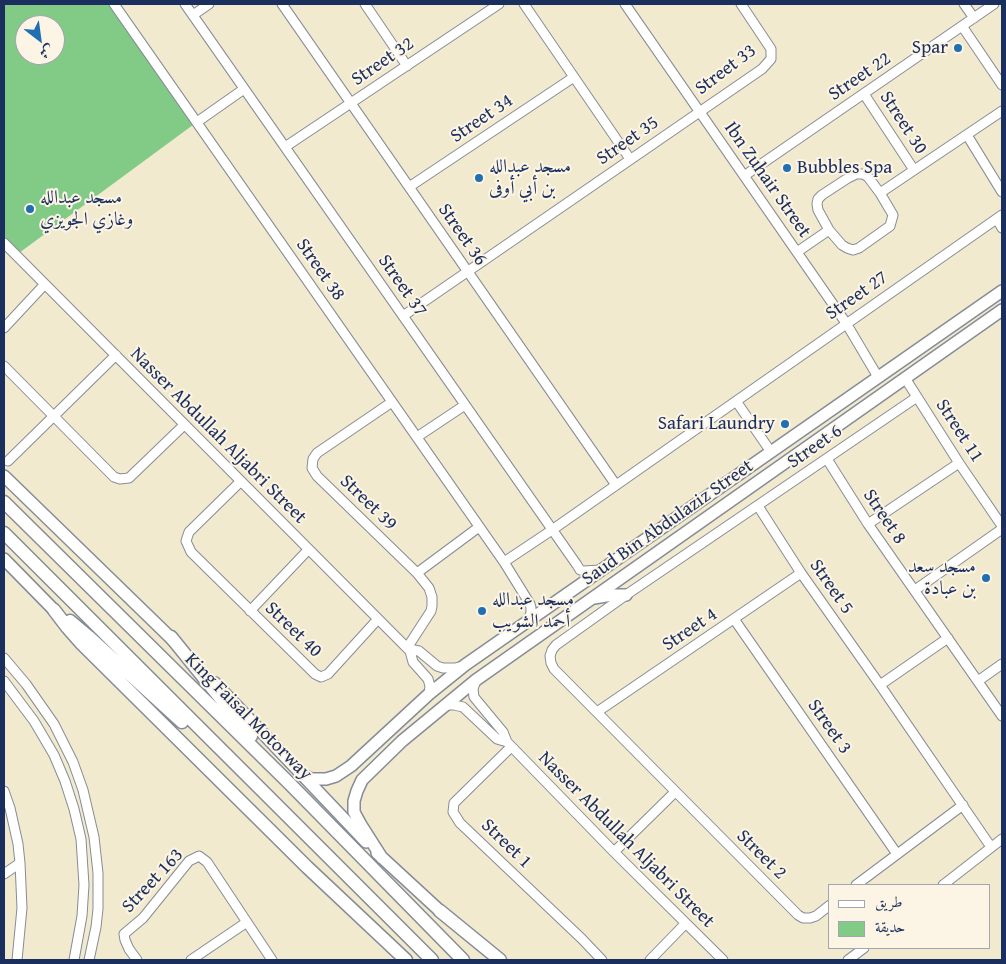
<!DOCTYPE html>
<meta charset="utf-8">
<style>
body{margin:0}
#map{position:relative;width:1006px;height:964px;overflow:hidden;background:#f2eacf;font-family:"Gentium Book Plus",Amiri,serif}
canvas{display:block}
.frame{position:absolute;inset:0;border:5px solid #1b2f5e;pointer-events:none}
.legend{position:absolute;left:828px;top:884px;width:162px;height:65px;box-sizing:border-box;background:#fcf5e5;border:1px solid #a2a6af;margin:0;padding:6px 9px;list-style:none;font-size:15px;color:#1b2f5e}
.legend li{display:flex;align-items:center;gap:10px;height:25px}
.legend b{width:25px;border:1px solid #a2a6af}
.north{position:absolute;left:15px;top:15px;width:50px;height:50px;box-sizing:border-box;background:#fcf5e5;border:1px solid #a2a6af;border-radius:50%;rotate:150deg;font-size:14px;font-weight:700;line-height:20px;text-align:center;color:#1b2f5e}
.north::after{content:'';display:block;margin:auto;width:18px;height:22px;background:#1f6fb2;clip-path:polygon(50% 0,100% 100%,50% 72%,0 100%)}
</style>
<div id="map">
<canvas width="1006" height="964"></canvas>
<div class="frame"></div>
<ul class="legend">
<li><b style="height:6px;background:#fff"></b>طريق</li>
<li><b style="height:14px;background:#82cb87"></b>حديقة</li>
</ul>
<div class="north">ش</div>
</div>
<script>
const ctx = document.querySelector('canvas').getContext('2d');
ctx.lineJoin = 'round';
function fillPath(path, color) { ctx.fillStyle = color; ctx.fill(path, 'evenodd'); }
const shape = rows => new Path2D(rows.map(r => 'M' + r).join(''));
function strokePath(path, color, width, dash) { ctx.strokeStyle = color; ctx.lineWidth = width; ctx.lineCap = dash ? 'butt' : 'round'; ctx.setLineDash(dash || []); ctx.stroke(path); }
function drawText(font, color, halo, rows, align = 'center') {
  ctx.font = font + ' "Gentium Book Plus",Amiri,serif'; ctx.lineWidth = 4; ctx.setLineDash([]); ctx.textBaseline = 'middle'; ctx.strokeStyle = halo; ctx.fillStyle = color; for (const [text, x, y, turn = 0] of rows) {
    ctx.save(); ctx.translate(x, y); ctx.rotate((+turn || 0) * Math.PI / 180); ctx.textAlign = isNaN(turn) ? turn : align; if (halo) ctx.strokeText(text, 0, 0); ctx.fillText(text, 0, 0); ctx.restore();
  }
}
fillPath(shape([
 [4,4,114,4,197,122,19,253,4,241],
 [25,25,55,25,55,55,25,55]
]), '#82cb87');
const minor = shape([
 [114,4,504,562,530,604,531,608,531,613,527,622],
 [185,4,577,565,580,570,584,571,600,570],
 [282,4,616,485],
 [365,4,407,66],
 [524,4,630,159],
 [625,4,846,323,878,377],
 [964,4,974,18],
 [193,15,209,4],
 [962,26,1002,85],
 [864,94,914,170],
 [197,122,244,89],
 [967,135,1002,192],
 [285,147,499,4],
 [856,174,863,174,868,177,880,193,893,215,890,226,859,248,853,250,847,248,842,245,829,230,818,210,817,204,818,199,822,195,848,178,856,174],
 [744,176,994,4],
 [409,187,574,77],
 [880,193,1002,111],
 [997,219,1002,228],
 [4,243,410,651,413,662,428,679,430,686,429,694],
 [797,252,829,230],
 [403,316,762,69,771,59,771,49,741,4],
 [4,328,45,284],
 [4,366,114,477,120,479,129,478,184,425],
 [905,378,959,463,1002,526],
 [736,401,771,452],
 [392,402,317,453,313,459,312,468,317,476,417,573,429,588,432,597,432,606,431,611,407,648],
 [417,437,465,405],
 [827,459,868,524,1002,716],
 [8,461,116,355],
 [240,482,189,532,186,541,191,552,315,674,321,677,328,674,378,619],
 [758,506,801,573,880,685,991,847],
 [868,524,959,463],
 [504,562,552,530,1002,215],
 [417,573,479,527],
 [915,590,1002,529],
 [250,611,308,550],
 [734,619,897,854],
 [410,651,414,650,419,651,437,666,443,668,455,668,463,666],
 [4,658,26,684,54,724,73,762,83,790,94,837,98,873,98,909,96,927,89,960],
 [476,680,473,689,474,697,503,732,507,742,614,852,723,960],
 [4,681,34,721,54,755,65,781,74,809,81,839,84,885,82,916,74,960],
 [978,681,1002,664],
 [880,685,948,638],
 [445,705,454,705,463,707,497,739,507,742],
 [597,712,801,573],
 [511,747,454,803,453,812,460,823,582,939,602,960],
 [4,791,10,808,18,844,20,863,22,908,17,960],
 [614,852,675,792],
 [4,874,20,863],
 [856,885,963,805],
 [943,885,1002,839],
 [830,905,816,916,810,918,803,918,798,915,554,669,551,663,550,656,552,650,556,645,626,595,917,397],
 [137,960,129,949,125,940,124,934,143,918,189,861,199,856,207,862,272,960],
 [191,960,247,922],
 [650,960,685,924],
 [848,960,864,948]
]);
const major = shape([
 [4,476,176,643],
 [4,559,54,610],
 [594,598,612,595,626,595],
 [215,683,366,842],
 [299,772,311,779,326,779,336,776,351,766,429,694,465,665,1002,291],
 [377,853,440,911],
 [382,858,361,825,354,812,354,801,357,791,362,780,402,741,476,680,1002,310]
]);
const highway = shape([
 [4,502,290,784,463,960],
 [4,533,432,960],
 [54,610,67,627,82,644,307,867,406,960],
 [70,621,89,637,182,722],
 [171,637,251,736],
 [440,911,500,960]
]);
strokePath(minor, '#868c96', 11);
strokePath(major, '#868c96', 14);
strokePath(highway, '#868c96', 15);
strokePath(minor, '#fff', 9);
strokePath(major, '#fff', 11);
strokePath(highway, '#fff', 12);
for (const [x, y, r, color] of [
 [958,48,5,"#1f6fb2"],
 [787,168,5,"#1f6fb2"],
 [479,178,5,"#1f6fb2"],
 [30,209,5,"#1f6fb2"],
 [785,424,5,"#1f6fb2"],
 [986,578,5,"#1f6fb2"],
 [482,611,5,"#1f6fb2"]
]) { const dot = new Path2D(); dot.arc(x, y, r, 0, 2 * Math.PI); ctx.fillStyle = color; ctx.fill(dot); strokePath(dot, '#fcf5e5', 2); }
drawText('19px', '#1b2f5e', '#fcf5e5', [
 ["Spar",948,48,"right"],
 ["مسجد عبدالله",489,167],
 ["بن أبي أوفى",489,189],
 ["Bubbles Spa",797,168],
 ["مسجد عبدالله",40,198],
 ["وغازي الجويزي",40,220],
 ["Safari Laundry",775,424,"right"],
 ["مسجد سعد",976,567,"right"],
 ["بن عبادة",976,589,"right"],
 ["مسجد عبدالله",492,600],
 ["أحمد الشويب",492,622]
], 'left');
drawText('19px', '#1b2f5e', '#fcf5e5', [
 ["Street 32",383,62,-34],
 ["Street 33",726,70,-37],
 ["Street 22",860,77,-34],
 ["Street 34",482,119,-34],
 ["Street 30",903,123,57],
 ["Street 35",628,141,-35],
 ["Ibn Zuhair Street",767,180,55],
 ["Street 36",462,235,55],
 ["Street 38",320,270,55],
 ["Street 37",402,286,55],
 ["Street 27",857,296,-35],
 ["Street 11",959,431,57],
 ["Nasser Abdullah Aljabri Street",218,436,45],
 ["Street 6",815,447,-35],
 ["Street 39",368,503,44],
 ["Street 8",884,517,56],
 ["Saud Bin Abdulaziz Street",668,523,-35],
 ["Street 5",831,587,55],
 ["Street 40",293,630,44],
 ["Street 4",690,630,-34],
 ["King Faisal Motorway",248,717,45],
 ["Street 3",829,727,55],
 ["Nasser Abdullah Aljabri Street",626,840,45],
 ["Street 1",506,844,44],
 ["Street 2",761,855,45],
 ["Street 163",153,881,-47]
]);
</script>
